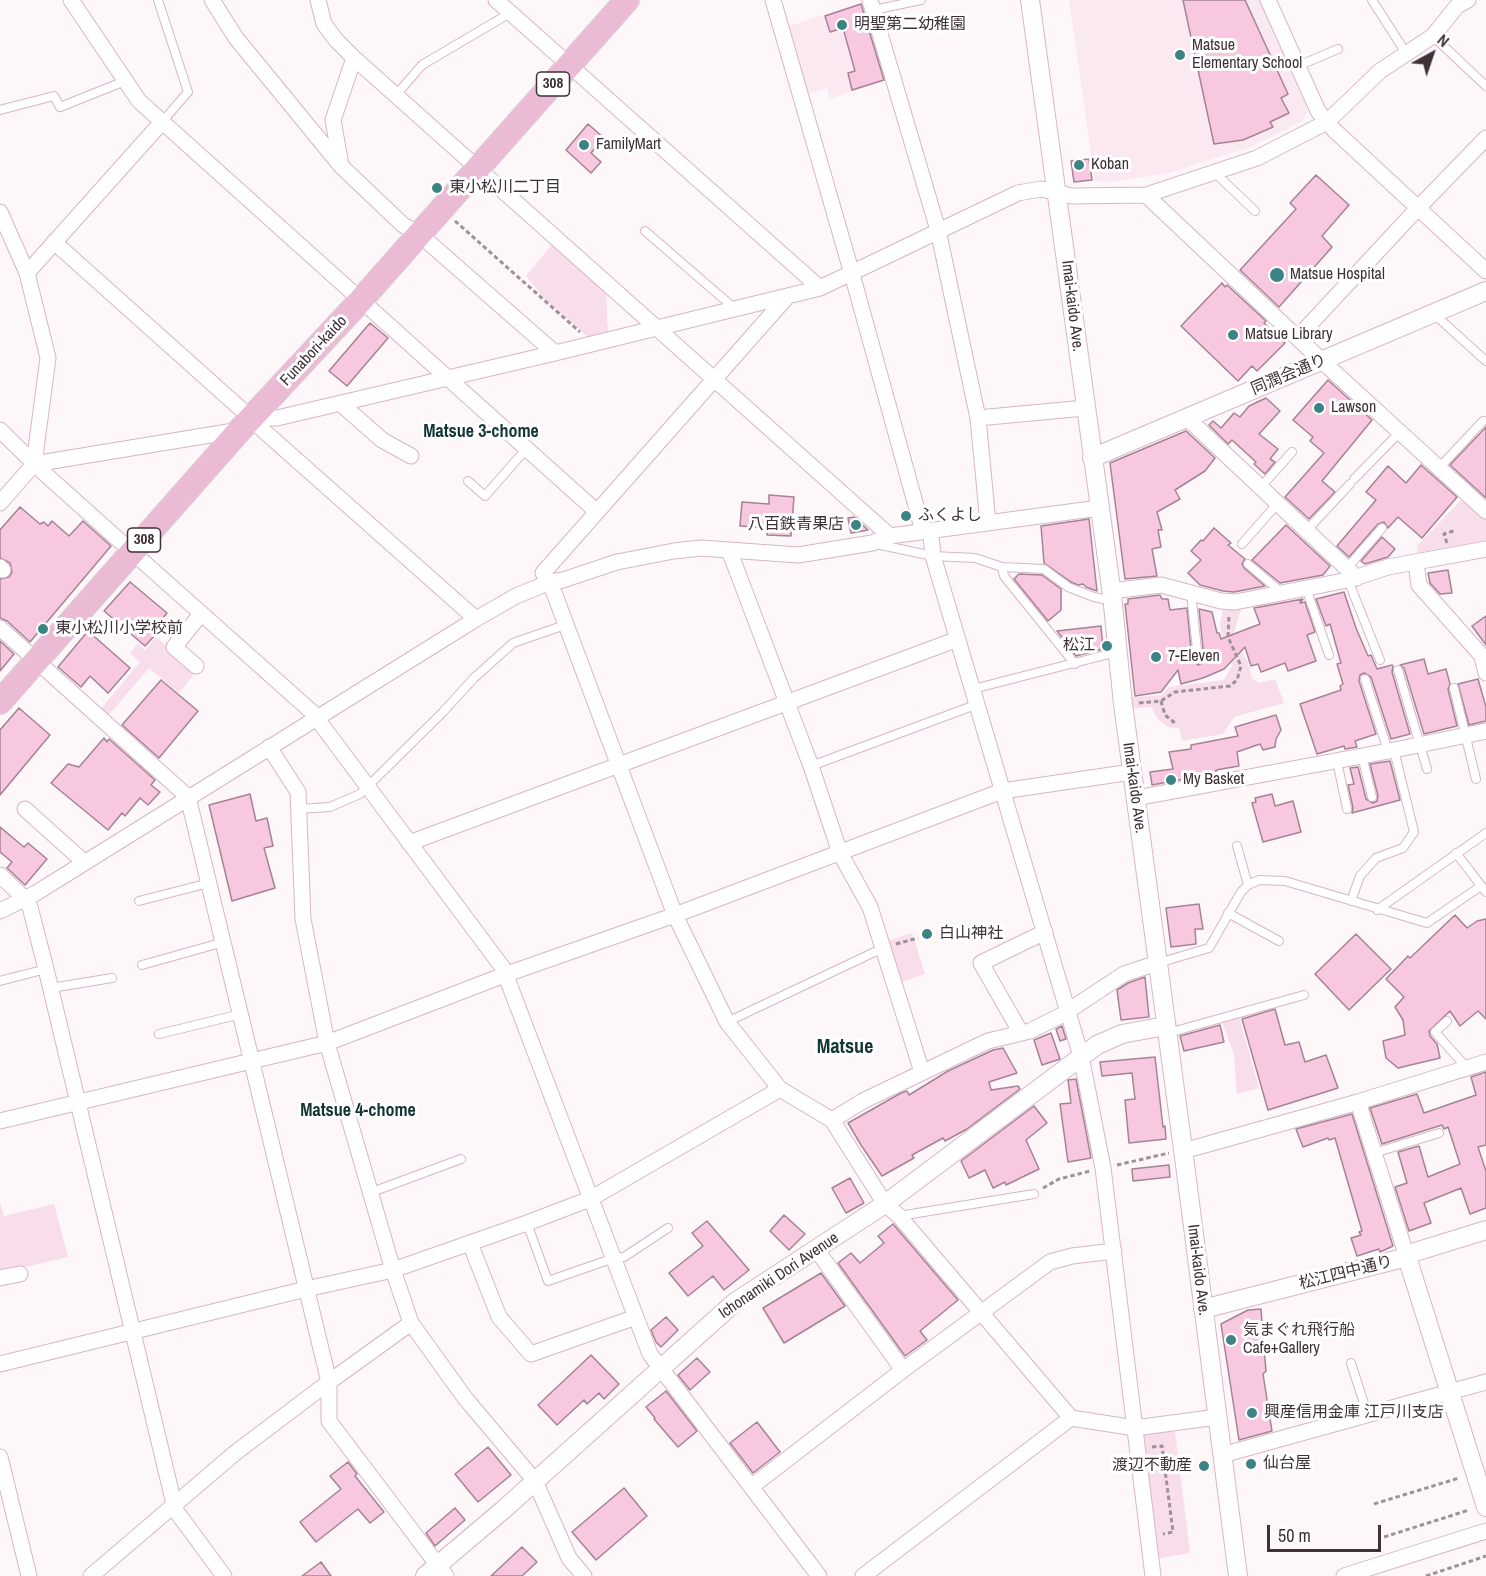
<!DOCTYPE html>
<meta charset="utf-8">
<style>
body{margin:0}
#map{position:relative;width:1486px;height:1576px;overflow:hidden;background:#fef7fa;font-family:"Archivo Narrow",sans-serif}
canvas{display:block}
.north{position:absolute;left:1402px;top:24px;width:60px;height:60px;-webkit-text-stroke:4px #fff;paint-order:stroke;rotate:40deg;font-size:16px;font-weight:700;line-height:24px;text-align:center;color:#3e3138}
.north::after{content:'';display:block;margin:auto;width:21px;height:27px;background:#3e3138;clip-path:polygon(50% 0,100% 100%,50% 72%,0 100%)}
.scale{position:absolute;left:1267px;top:1525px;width:114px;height:27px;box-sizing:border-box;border:3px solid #3e3138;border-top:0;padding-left:8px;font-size:18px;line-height:21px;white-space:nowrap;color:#3e3138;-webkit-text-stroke:4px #fff;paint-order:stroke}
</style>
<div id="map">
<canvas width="1486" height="1576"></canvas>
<div class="north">N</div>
<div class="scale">50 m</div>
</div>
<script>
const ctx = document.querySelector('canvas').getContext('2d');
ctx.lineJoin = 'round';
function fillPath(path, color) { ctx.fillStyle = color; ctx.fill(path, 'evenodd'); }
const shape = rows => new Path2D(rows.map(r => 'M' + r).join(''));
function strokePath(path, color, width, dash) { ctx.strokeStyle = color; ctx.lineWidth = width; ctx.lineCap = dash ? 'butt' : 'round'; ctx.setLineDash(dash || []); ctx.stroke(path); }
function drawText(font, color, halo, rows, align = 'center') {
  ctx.font = font + ' "Archivo Narrow","Noto Sans JP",sans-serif'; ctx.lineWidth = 6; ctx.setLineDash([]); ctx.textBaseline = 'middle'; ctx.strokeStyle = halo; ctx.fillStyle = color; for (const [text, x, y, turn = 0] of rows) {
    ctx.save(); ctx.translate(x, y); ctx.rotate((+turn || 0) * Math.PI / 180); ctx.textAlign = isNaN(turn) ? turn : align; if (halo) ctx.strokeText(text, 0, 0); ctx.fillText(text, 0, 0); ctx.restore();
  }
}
fillPath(shape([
 [1069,0,1259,0,1308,111,1303,121,1253,146,1170,173,1118,181,1095,182],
 [864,2,887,80,830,99,827,88,808,94,789,26]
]), '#fbe9f2');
fillPath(shape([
 [553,243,606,291,608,335,590,339,545,299,526,276],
 [1466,495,1486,514,1486,547,1418,561,1417,546],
 [1224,605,1242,605,1234,633,1240,650,1248,662,1252,678,1259,683,1275,679,1284,703,1234,717,1223,734,1182,741,1179,728,1168,727,1158,719,1151,707,1126,709,1126,698,1162,695,1169,687,1224,680,1233,664,1222,639,1220,623],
 [156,637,196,672,179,693,149,668,106,718,99,711,140,662,130,653,138,643,145,650],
 [912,933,925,974,898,983,885,942],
 [1239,1017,1259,1088,1237,1094,1234,1054,1222,1022],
 [0,1202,4,1216,54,1204,68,1257,0,1273],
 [1175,1431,1190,1553,1155,1559,1142,1435]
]), '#f8ddea');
const building = shape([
 [1183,0,1245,0,1288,94,1281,98,1289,113,1270,122,1273,127,1243,140,1214,144,1183,0],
 [861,4,884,80,852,90,848,73,855,71,843,28,830,32,825,16,861,4],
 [588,124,604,138,591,153,601,162,591,173,566,150,588,124],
 [1089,159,1092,180,1074,182,1071,161,1089,159],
 [1316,175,1349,205,1322,236,1332,247,1279,307,1240,270,1296,209,1290,203,1316,175],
 [1222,283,1225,287,1227,285,1266,321,1264,323,1285,343,1257,371,1252,366,1238,381,1181,326,1222,283],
 [370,323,388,338,347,386,329,371,370,323],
 [1328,380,1372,420,1322,481,1335,492,1309,519,1285,497,1324,453,1310,441,1313,437,1293,420,1328,380],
 [1266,398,1280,411,1259,434,1278,449,1270,459,1275,462,1265,474,1254,464,1256,462,1232,440,1228,444,1209,425,1213,421,1221,428,1234,413,1240,417,1249,406,1266,398],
 [1486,427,1486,498,1450,465,1486,427],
 [1186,431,1215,458,1205,471,1175,490,1180,499,1157,512,1162,530,1158,530,1161,547,1152,549,1157,576,1125,579,1110,463,1186,431],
 [1421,465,1457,497,1422,538,1398,517,1388,528,1384,522,1378,524,1349,557,1337,546,1376,500,1366,492,1388,466,1406,483,1421,465],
 [769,495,794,497,791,536,767,535,768,528,740,526,742,502,769,504,769,495],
 [20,507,40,524,44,522,48,526,52,521,69,536,83,521,111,546,30,642,7,621,0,618,0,579,9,577,12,572,10,563,0,558,0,530,20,507],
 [854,517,868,530,851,533,848,518,854,517],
 [1089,519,1097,591,1086,587,1083,584,1078,585,1071,582,1044,563,1041,526,1089,519],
 [1286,525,1330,566,1323,575,1280,583,1252,560,1286,525],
 [1214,528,1231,543,1228,545,1245,559,1242,564,1244,568,1265,586,1234,592,1223,591,1200,585,1188,573,1201,560,1191,551,1201,540,1203,541,1214,528],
 [1382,537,1395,549,1388,557,1365,564,1361,561,1382,537],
 [1448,570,1452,593,1440,594,1430,583,1428,573,1448,570],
 [1019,574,1042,575,1061,589,1061,610,1048,621,1014,579,1019,574],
 [130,582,167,613,155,628,159,631,145,646,104,611,130,582],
 [1344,592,1356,628,1368,656,1371,655,1377,669,1392,665,1393,666,1392,672,1410,734,1391,739,1371,677,1364,673,1360,675,1359,681,1376,734,1355,741,1357,747,1345,749,1344,746,1317,754,1300,704,1341,690,1340,686,1343,684,1337,664,1341,663,1330,624,1326,626,1316,599,1344,592],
 [1160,595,1162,599,1168,599,1170,610,1187,608,1192,660,1198,665,1202,663,1204,658,1199,609,1212,612,1217,633,1219,633,1221,639,1260,624,1254,608,1303,599,1300,603,1305,602,1315,632,1307,635,1316,661,1288,671,1285,663,1261,672,1258,664,1251,666,1245,647,1224,669,1203,678,1181,684,1178,670,1161,692,1135,696,1125,604,1128,604,1128,599,1160,595],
 [1486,616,1486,645,1472,626,1486,616],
 [1101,626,1103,649,1076,656,1057,631,1101,626],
 [88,631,130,668,108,693,90,676,81,687,58,667,88,631],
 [0,641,14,654,0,671,0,641],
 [1424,659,1428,674,1446,669,1450,684,1448,689,1457,726,1424,734,1404,668,1400,665,1424,659],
 [1478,679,1486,707,1486,721,1469,725,1458,684,1478,679],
 [161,680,198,711,159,758,122,725,161,680],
 [19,708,50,735,0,795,0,730,19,708],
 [1276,715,1281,730,1276,739,1275,747,1263,750,1260,744,1237,752,1239,766,1216,770,1216,773,1152,785,1150,772,1173,769,1169,752,1191,749,1191,745,1238,736,1235,727,1276,715],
 [104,738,107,742,109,739,155,780,151,785,160,792,148,805,140,798,125,816,122,813,108,830,51,783,68,764,79,767,104,738],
 [1390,761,1400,800,1352,813,1353,808,1348,785,1354,784,1350,768,1358,767,1366,799,1373,803,1377,801,1378,796,1370,764,1390,761],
 [250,794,256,821,267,818,273,846,264,848,275,888,232,901,209,805,250,794],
 [1272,794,1275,806,1293,801,1301,832,1263,842,1252,803,1256,802,1255,798,1272,794],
 [0,827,24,847,28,843,47,859,25,885,7,868,12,862,0,852,0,827],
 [1199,904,1203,929,1195,929,1196,944,1171,947,1166,908,1199,904],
 [1455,915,1467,928,1477,921,1486,919,1486,1019,1478,1011,1460,1026,1450,1011,1429,1031,1430,1036,1437,1044,1440,1058,1398,1068,1386,1058,1383,1041,1405,1035,1403,1020,1395,1007,1404,997,1386,979,1408,956,1410,958,1455,915],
 [1356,934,1391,969,1349,1010,1315,974,1356,934],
 [1145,977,1149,1017,1121,1020,1117,990,1128,983,1145,977],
 [1275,1009,1285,1045,1299,1042,1305,1062,1326,1055,1338,1088,1268,1110,1242,1019,1275,1009],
 [1220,1025,1224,1042,1184,1051,1180,1036,1220,1025],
 [1062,1026,1066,1039,1060,1041,1056,1029,1062,1026],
 [1051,1033,1060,1059,1042,1065,1034,1040,1051,1033],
 [1003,1048,1017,1073,989,1082,991,1090,1018,1086,1020,1089,967,1129,945,1141,943,1138,912,1155,914,1158,882,1176,861,1145,848,1123,901,1093,907,1091,909,1095,948,1071,993,1050,1003,1048],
 [1155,1057,1163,1127,1165,1126,1166,1139,1129,1143,1125,1100,1135,1099,1132,1073,1102,1076,1100,1062,1155,1057],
 [1486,1072,1486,1145,1478,1147,1486,1171,1486,1208,1470,1214,1461,1188,1424,1203,1431,1223,1409,1231,1395,1187,1407,1183,1398,1152,1419,1146,1428,1177,1460,1164,1448,1127,1444,1129,1442,1125,1382,1144,1370,1108,1417,1094,1424,1113,1476,1095,1471,1077,1486,1072],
 [1076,1079,1091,1158,1068,1162,1060,1104,1071,1103,1068,1080,1076,1079],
 [1034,1106,1047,1123,1026,1140,1039,1169,1006,1185,1005,1182,993,1188,985,1170,969,1178,961,1161,1034,1106],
 [1352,1114,1393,1246,1380,1252,1379,1249,1357,1256,1351,1238,1361,1235,1359,1232,1362,1231,1335,1138,1329,1140,1328,1138,1303,1147,1296,1129,1352,1114],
 [1169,1165,1170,1177,1133,1181,1132,1169,1169,1165],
 [850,1178,864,1203,846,1213,832,1188,850,1178],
 [784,1215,805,1234,789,1250,770,1231,784,1215],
 [707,1221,749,1270,724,1290,713,1276,688,1296,669,1273,703,1246,692,1233,707,1221],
 [893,1224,958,1300,920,1331,927,1340,905,1356,838,1263,851,1253,860,1263,884,1243,878,1236,893,1224],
 [821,1273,845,1306,784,1343,763,1308,821,1273],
 [1261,1309,1262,1323,1267,1322,1268,1335,1263,1336,1266,1371,1263,1374,1272,1431,1239,1440,1221,1324,1248,1310,1261,1309],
 [666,1317,678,1330,661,1347,656,1342,651,1330,666,1317],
 [591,1355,619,1384,604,1399,599,1393,587,1404,584,1400,557,1425,538,1405,591,1355],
 [697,1358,710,1372,690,1390,678,1375,697,1358],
 [666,1391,697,1431,678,1447,654,1419,655,1418,646,1407,666,1391],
 [757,1422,780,1452,753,1473,730,1443,757,1422],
 [488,1447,511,1475,478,1502,455,1474,488,1447],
 [348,1462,357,1474,355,1476,384,1512,370,1523,358,1509,316,1542,300,1522,341,1489,330,1476,348,1462],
 [624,1488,647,1516,596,1560,572,1532,624,1488],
 [455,1508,465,1520,435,1546,426,1533,455,1508],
 [522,1547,537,1562,522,1576,491,1576,522,1547],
 [321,1562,331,1576,302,1576,321,1562]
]);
fillPath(building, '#f8c8e1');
strokePath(building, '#a48394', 1.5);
const service = shape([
 [158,0,188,92,162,122],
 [1372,0,1406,53],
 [873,10,921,0],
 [1433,36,1486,86],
 [1298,66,1338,49],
 [396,95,422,65,510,13],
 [0,110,54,96,60,107,125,81],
 [1214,172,1255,211],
 [645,231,734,308],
 [1434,314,1486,361],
 [1439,468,1483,421],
 [1354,479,1400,432],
 [468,481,485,496,527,448],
 [1260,488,1292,452],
 [1306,531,1350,484],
 [876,544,933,556,975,558,1002,567,1044,569,1068,587,1094,597,1104,599,1111,595],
 [1242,544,1277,504],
 [1248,564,1281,592],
 [1002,567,1004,576,1075,664],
 [1347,568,1382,528],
 [1348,580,1380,660],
 [1306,588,1329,655],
 [1191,593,1198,659],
 [1398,670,1427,769],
 [1365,679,1388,751],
 [1454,688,1476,779],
 [973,689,1117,652],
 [1362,756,1372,797],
 [1337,761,1347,809],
 [811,766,978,704],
 [299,809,330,807,360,794,443,712,474,678,513,643,565,625],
 [1237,846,1248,885],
 [1456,853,1486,892],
 [139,901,209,883],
 [1351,901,1360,876,1376,858,1403,848,1414,832,1394,750],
 [1377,910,1486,833],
 [1228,913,1279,941],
 [1158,963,1209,948,1241,892,1248,885,1259,880,1285,881,1427,923,1481,886],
 [142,965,224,942],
 [0,981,46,969],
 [51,988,112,978],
 [1447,1021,1435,1032,1467,1068],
 [727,1022,883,948],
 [1168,1033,1304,995],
 [159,1034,241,1014],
 [1374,1153,1439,1133],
 [372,1192,461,1159],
 [899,1216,1034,1194],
 [527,1223,548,1281,614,1258,624,1257,668,1228],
 [1351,1363,1368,1416]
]);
const minor = shape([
 [71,0,139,101,596,511],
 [212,0,236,38,341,166,403,225,419,234,555,353],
 [318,0,324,24,336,40,354,58,890,536],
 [496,0,820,288],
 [773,0,852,274,921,524,931,536,933,556,1081,1056,1103,1168,1153,1576],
 [870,0,938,230,978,418,988,523],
 [1268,0,1318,111,1334,130,1486,271],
 [341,165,333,120,354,58],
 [1146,195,1322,361,1486,511],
 [0,212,27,273,48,358,34,464],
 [54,242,251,418,265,432,476,619],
 [27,273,162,122],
 [786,298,543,573,550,582,675,915,727,1022,780,1089,832,1120,885,1204,899,1216,1071,1418],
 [1298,337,1418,208,1486,138],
 [340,403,382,440,411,456],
 [251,418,277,418,555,353,820,288,1018,193,1041,189,1072,196,1146,195,1257,158,1327,122,1380,71,1433,36,1457,6,1468,0],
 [978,418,1085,408],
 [1187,418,1357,578],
 [0,430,44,473,121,542,312,712,503,968,650,1354,819,1576],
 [0,503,34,464,240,430],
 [729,550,811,766,840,853,870,907,922,1072],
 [1416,563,1419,585,1482,656,1486,673],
 [0,567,3,570],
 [1112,595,1119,590,1161,585,1221,601,1235,602,1348,580,1388,567,1486,549],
 [0,628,188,797,329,1382,329,1421,446,1576],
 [196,666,174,647,201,614],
 [269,747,298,792,303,919,327,1043,393,1270,411,1323,465,1398,535,1481,569,1558,584,1576],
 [1136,798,1394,750,1486,731],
 [25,809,84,862],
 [409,843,958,639],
 [0,875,25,899,30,907,46,969,174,1504,176,1511,224,1576],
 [0,911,36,893,476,619,516,596,550,582,563,580,617,562,674,551,701,548,798,555,872,543,890,536,1099,508],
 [1021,1033,981,963,1045,932],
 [1358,1102,1407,1257],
 [832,1120,863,1101,988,1041,1030,1031,1062,1015,1124,974,1157,963],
 [0,1121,327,1043,507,974,675,915,1002,791,1132,772],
 [1183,1149,1194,1148,1358,1102,1486,1062],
 [470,1243,499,1317,531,1354,636,1317],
 [816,1249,903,1370],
 [0,1278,20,1274],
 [0,1364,306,1289,393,1270,527,1223,590,1199,780,1089],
 [1222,1455,1486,1382],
 [0,1457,29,1576],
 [751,1487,903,1370,1050,1262,1072,1256,1114,1251],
 [91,1576,235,1453,329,1382,411,1323],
 [863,1576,1071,1418,1135,1428,1217,1417],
 [1344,1576,1486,1531]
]);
const tertiary = shape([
 [1030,0,1112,595,1123,704,1183,1149,1238,1576],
 [1092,458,1486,291],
 [1407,1257,1486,1507],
 [1203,1309,1407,1257,1415,1252,1486,1230],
 [425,1576,503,1510,735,1302,885,1204,1097,1045,1122,1034,1165,1026]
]);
const primary = shape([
 [0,702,240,430,361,300,627,0]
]);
strokePath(service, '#d7b5c6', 10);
strokePath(minor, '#d7b5c6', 17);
strokePath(tertiary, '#d7b5c6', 20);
strokePath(primary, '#d8d6d7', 26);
strokePath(shape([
 [455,221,580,332],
 [1447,543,1444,534,1456,530],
 [1161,701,1165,715,1175,723],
 [1139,703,1161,701,1175,692,1230,686,1237,680,1241,666,1228,637,1229,616],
 [896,944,918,938],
 [1117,1165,1169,1153],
 [1043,1188,1059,1179,1090,1171],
 [1152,1447,1162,1446,1173,1532,1163,1534],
 [1374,1504,1459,1478],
 [1384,1537,1469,1510],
 [1426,1576,1486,1556]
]), '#9c9297', 3, [4.5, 3]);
strokePath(service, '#fff', 8);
strokePath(minor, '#fff', 15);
strokePath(tertiary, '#fff', 18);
strokePath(primary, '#ebbbd5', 24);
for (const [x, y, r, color] of [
 [842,25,6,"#3b8384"],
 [1180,55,6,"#3b8384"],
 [584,145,6,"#3b8384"],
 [1079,165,6,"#3b8384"],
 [437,188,6,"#3b8384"],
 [1277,275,8,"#3b8384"],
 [1233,335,6,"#3b8384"],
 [1319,408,6,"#3b8384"],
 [906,516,6,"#3b8384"],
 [856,525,6,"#3b8384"],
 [43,629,6,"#3b8384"],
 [1107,646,6,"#3b8384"],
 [1156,657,6,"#3b8384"],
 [1171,780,6,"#3b8384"],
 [927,934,6,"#3b8384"],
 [1231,1340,6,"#3b8384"],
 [1252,1413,6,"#3b8384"],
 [1251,1464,6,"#3b8384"],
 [1204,1466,6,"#3b8384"]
]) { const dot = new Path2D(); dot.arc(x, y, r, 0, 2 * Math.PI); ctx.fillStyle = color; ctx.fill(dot); strokePath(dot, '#fff', 2); }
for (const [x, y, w] of [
 [553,84,33],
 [144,540,33]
]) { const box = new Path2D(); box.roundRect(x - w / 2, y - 12, w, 24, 4.5); ctx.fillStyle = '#fff'; ctx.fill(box); strokePath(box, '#3e3138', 1.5); }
drawText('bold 15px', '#3e3138', null, [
 ["308",553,84],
 ["308",144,540]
]);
drawText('16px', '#3e3138', '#fff', [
 ["明聖第二幼稚園",854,25],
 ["Matsue",1192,46],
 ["Elementary School",1192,64],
 ["FamilyMart",596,145],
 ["Koban",1091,165],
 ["東小松川二丁目",449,188],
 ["Matsue Hospital",1290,275],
 ["Matsue Library",1245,335],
 ["Lawson",1331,408],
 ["ふくよし",918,516],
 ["八百鉄青果店",844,525,"right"],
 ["東小松川小学校前",55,629],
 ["松江",1095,646,"right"],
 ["7-Eleven",1168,657],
 ["My Basket",1183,780],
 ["白山神社",939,934],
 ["気まぐれ飛行船",1243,1331],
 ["Cafe+Gallery",1243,1349],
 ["興産信用金庫 江戸川支店",1264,1413],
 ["仙台屋",1263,1464],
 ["渡辺不動産",1192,1466,"right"]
], 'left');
drawText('16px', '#3e3138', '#fff', [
 ["Imai-kaido Ave.",1072,306,83],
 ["Funabori-kaido",314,351,-47],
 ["同潤会通り",1289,375,-23],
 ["Imai-kaido Ave.",1134,788,82],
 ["Imai-kaido Ave.",1198,1270,83],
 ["松江四中通り",1346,1273,-14],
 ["Ichonamiki Dori Avenue",779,1276,-34]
]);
drawText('bold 18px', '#113434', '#fff', [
 ["Matsue 3-chome",481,432],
 ["Matsue 4-chome",358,1111]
]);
drawText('bold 20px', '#113434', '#fff', [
 ["Matsue",845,1048]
]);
</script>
